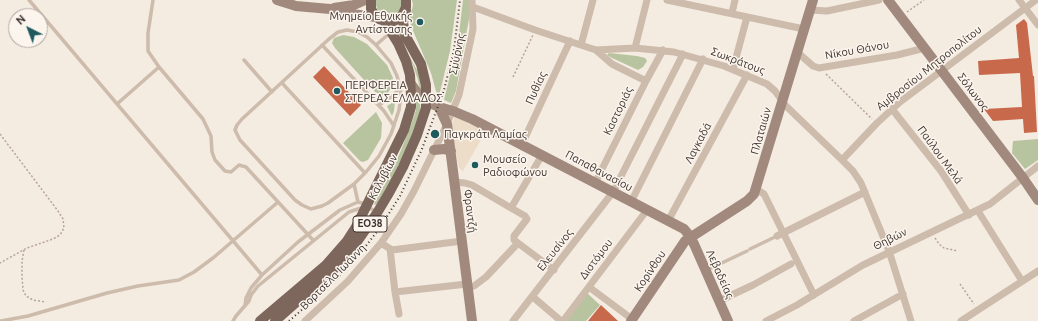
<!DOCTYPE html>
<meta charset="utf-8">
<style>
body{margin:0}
#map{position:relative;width:1038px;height:321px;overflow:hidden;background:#f4ebe1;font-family:Ubuntu,sans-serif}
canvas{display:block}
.north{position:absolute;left:8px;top:8px;width:40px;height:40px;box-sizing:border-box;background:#fbf5ee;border:1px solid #aea6a0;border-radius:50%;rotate:318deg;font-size:11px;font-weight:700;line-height:16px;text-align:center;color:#3b302b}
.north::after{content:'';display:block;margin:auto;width:14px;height:18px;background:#1f5a5e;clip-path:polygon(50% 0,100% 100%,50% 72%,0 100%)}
</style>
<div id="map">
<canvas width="1038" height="321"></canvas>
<div class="north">N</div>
</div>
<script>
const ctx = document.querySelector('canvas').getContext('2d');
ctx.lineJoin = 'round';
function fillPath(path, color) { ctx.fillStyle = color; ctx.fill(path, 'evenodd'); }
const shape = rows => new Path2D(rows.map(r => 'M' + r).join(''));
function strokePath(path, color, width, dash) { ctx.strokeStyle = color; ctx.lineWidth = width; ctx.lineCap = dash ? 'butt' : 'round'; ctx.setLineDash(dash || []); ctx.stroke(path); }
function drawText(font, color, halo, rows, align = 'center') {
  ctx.font = font + ' Ubuntu,sans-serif'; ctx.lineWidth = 3; ctx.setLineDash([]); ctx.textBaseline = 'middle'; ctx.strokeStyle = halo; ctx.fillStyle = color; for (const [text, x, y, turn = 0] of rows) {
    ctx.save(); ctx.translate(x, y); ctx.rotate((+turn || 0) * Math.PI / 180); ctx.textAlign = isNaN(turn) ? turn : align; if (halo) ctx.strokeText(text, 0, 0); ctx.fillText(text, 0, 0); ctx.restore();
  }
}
fillPath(shape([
 [376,0,401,0,401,6,399,12,394,16,387,17,378,12,376,5],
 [412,0,457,0,450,51,439,96,437,95,431,73,411,26,410,17,413,5],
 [463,0,469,0,469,19,456,91,451,103,444,100,458,43],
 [400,26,405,48,418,72,422,87,421,94,418,80,413,65,393,28],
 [343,35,354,37,367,44,387,65,393,78,392,86,388,93,382,95,375,92,335,48,332,43,334,38],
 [609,53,637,56,645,58,647,61,643,67,638,70,612,58,607,55],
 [415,99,420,104,421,111,412,139,380,201,375,205,374,204,399,155,411,125,416,110],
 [395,101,394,111,392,116,387,106],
 [376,112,382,123,381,138,368,160,363,162,360,161,343,143],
 [1038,139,1038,160,1025,169,1012,153,1013,141],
 [587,293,600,305,586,321,568,321,566,320]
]), '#b8c4a0');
fillPath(shape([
 [455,116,486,131,463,171,459,168,451,128]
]), '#ecdcc8');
fillPath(shape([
 [1024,19,1027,23,1033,76,1034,76,1037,132,1024,133,1023,119,993,121,984,109,1022,107,1020,73,979,75,978,61,1019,58,1016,25],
 [324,66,361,105,350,116,313,77],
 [601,305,618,321,588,321]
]), '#c8694b');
strokePath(shape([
 [907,12,924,0],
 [826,74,872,119],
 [513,77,533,35],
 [0,134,58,211,63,219,64,228,60,235,53,239,27,248,0,263],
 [935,238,939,244,944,248,958,251],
 [24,250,22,261,22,276,23,290,26,296,33,300,46,302],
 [960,284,974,304]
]), '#b9a596', 1.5, [2, 2]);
strokePath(shape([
 [29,0,262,275],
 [153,0,148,33,148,51,159,67,203,119,211,136,212,152,215,160,225,171,231,172,239,165,246,167,313,240],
 [347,30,358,32,367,37,376,45,391,63,397,76,400,87,401,95,399,110,391,134,379,156,366,172,354,184,328,203,322,206,311,209,302,205,295,200,240,140,235,130,237,125,242,119,329,39,338,32,347,30],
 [322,45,384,111,394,126],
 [376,45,391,32],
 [244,60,272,92],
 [282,83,365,173],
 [117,104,159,67],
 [379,105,394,95,400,87],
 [354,184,358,202],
 [750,249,777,236],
 [707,270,747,251],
 [245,306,246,298,251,288,262,275,298,242,340,210,358,202,362,203,376,212],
 [1,321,28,316,107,293,138,286,179,280,194,272,213,258,278,202],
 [233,321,236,316,249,301,251,295,258,286,349,212,364,207]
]), '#cdbbac', 3.5);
strokePath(shape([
 [667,0,804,29],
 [1019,0,1038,25],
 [473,7,535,30,596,50,635,48,674,52,724,66,767,84,775,91,786,106,842,160,853,171,861,183,889,251,911,321],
 [810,10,827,11,879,0],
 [732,13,735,0],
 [581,45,593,0],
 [635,48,647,0],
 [596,50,612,64,646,81],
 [797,52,813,66,819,68,897,55,925,48],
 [733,69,747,17],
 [892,109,941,171,969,215],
 [522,144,570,41],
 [842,160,877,123,900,102,1036,0],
 [455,182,465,183,472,185,511,208,542,155],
 [595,183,646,81,663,50],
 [756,189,764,194,814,295],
 [631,202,703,59],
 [511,208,525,216,527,219,514,236,514,240,554,270],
 [978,211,1022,281],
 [668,221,747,75],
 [777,236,865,192],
 [381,243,392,250,462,241],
 [390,249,395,292,399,314],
 [589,287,632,319],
 [468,288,474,286,486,277,518,243],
 [395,292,467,284],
 [533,297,561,321],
 [719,301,753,285,791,264],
 [305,321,348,281,381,243,401,214,414,191,447,124,459,95,473,29,472,0],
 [513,321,613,192,683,54],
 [563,321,647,210],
 [766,321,797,305,863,265,990,204,1038,166],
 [854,321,903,294],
 [961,321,1038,271]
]), '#cdbbac', 7);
strokePath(shape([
 [277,0,296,6,330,9,343,13,376,17],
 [888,0,1023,178,1038,200],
 [334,8,354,5,365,0],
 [411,84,419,95,427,102,439,107,453,111,472,119,684,229,689,235,694,244,728,321],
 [439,107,447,124,472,321],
 [434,150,444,149,451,151],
 [631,321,685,241,747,201,754,194,813,0]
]), '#a18a7d', 10);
strokePath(shape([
 [371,0,371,9,374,14,379,19,388,22,394,21,402,16,406,7,406,0],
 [260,321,326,265,347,241,356,227,404,130,411,107,411,96,410,75,406,61,398,43,385,22],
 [275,321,334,269,352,249,377,213,389,193,403,167,417,135,426,108,426,85,421,64,405,35,403,22,406,10]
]), '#7d675c', 10);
strokePath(shape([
 [289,321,334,282,359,255,379,229,400,196,422,149,444,90,454,50,460,0]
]), '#3b302b', 2, [1, 3]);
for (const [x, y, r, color] of [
 [420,22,4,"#1f5a5e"],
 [337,91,4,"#1f5a5e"],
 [435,134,5,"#1f5a5e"],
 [475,165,4,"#1f5a5e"]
]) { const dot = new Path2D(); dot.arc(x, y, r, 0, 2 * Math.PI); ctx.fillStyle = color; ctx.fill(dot); strokePath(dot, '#fbf5ee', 1.5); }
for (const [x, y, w] of [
 [370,224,34]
]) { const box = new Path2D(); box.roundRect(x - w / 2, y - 8, w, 16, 3); ctx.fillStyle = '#fbf5ee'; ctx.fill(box); strokePath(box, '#3b302b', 1); }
drawText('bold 10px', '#3b302b', null, [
 ["ΕΟ38",370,224]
]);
drawText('11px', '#3b302b', '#fbf5ee', [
 ["Μνημείο Εθνικής",412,16,"right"],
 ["Αντίστασης",412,29,"right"],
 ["ΠΕΡΙΦΕΡΕΙΑ",345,85],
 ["ΣΤΕΡΕΑΣ ΕΛΛΑΔΟΣ",345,98],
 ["Παγκράτι Λαμίας",444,134],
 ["Μουσείο",483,159],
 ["Ραδιοφώνου",483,172]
], 'left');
drawText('11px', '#3b302b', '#fbf5ee', [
 ["Νίκου Θάνου",857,50,-10],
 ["Σμύρνης",457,54,-78],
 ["Σωκράτους",738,61,21],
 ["Αμβροσίου Μητροπολίτου",929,68,-38],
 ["Πυθίας",536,88,-65],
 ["Σόλωνος",973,92,53],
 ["Καστοριάς",618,111,-64],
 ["Πλαταιών",761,131,-74],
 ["Λαγκαδά",698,143,-62],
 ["Παύλου Μελά",940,155,54],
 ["Παπαθανασίου",599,171,28],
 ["Καλυβίων",383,177,-62],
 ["Φραντζή",470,211,83],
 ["Θηβών",890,239,-26],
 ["Ελευσίνος",555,250,-52],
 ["Διστόμου",596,259,-53],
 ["Κορίνθου",650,271,-56],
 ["Λεβαδείας",720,274,66],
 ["Βορτσέλα Ιωάννη",333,277,-45]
]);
</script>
